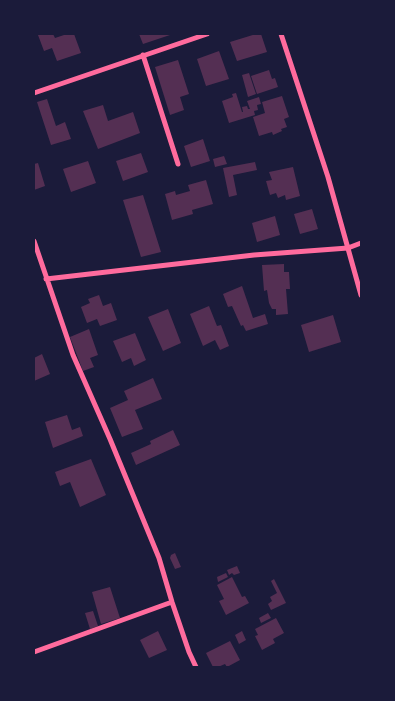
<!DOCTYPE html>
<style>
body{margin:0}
#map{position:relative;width:395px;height:701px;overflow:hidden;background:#1b1b3a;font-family:Manrope,sans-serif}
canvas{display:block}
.frame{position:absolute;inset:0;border:35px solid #1b1b3a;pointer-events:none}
</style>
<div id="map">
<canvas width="395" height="701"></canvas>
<div class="frame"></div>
</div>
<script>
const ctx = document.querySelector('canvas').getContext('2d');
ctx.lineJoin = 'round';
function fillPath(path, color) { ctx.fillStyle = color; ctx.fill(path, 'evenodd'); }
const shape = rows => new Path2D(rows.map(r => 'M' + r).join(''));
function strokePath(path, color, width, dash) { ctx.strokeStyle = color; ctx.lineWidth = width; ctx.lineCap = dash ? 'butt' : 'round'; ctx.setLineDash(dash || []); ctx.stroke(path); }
fillPath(shape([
 [42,34,53,34,55,38,67,34,74,34,81,53,57,61,52,48,44,51,38,35],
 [139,34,173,34,143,44],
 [256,34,261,34,267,52,237,61,230,42],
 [219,51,229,79,206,86,197,59],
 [178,60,189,94,180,97,184,110,170,115,155,67],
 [269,70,272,79,275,78,278,87,257,94,251,76],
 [249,73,256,94,248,97,242,75],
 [236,93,242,112,243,112,242,107,247,106,248,109,250,109,247,101,259,97,261,104,257,105,258,110,254,111,255,115,229,123,222,101,233,97,232,94],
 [282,96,289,117,284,119,287,127,281,129,282,131,273,135,272,132,259,136,253,117,265,113,262,102],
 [47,99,56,126,65,122,71,139,51,145,37,102],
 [103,105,108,121,133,112,140,133,98,149,83,111],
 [203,139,210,161,191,167,184,146],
 [141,153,148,172,123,181,116,161],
 [224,156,227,164,215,167,213,159],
 [88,161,96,183,71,192,63,169],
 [255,162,257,170,233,175,237,195,229,197,223,168],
 [38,163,45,186,34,190,34,164],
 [293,167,300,196,286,200,285,195,278,198,276,193,270,195,266,181,272,180,269,172],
 [206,180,213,204,192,210,193,214,172,220,165,194,175,191,176,195,190,191,188,185],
 [143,195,161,252,141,257,123,200],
 [312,209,318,229,300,234,294,214],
 [275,216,280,235,257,242,252,223],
 [284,264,284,272,289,272,290,289,286,289,288,314,276,315,276,309,272,309,269,303,267,290,264,291,262,265],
 [242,286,253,318,265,314,268,324,246,331,243,325,241,326,232,306,228,307,223,294],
 [99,295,103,306,111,303,117,320,100,326,97,319,87,323,81,307,90,303,88,299],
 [209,306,217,326,221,325,229,346,220,350,215,340,203,346,190,314],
 [168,309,181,343,163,351,148,317],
 [333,315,341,342,309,352,301,325],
 [89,329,98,355,90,358,94,367,83,371,70,337],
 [135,333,146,360,134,366,131,358,122,362,113,341],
 [42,354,50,374,34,381,34,358],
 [153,378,162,399,135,410,143,429,122,437,110,408,128,400,124,391],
 [67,415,72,430,80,427,83,436,53,448,45,422],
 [173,430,180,445,136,465,131,453,151,444,150,441],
 [91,459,106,495,80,507,70,482,60,486,55,472],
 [175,553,181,567,175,569,170,558,171,555],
 [237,566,240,573,234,575,232,573,229,575,227,570],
 [226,573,228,577,218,582,217,577],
 [232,577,242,597,245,596,249,603,226,615,219,601,224,599,217,585],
 [274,579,286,603,271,610,268,604,272,601,270,597,277,593,271,581],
 [110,587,120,618,101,624,92,592],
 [93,611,98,626,90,629,85,613],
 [268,613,271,618,261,623,259,618],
 [276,618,284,633,273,639,275,643,262,650,255,636,258,635,255,629],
 [158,631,167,650,149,658,140,640],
 [242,631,246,640,239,644,235,635],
 [230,641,240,660,227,667,225,664,218,667,213,667,206,653]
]), '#542f53');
strokePath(shape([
 [281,34,328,177,361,295],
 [143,55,178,164],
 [34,93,207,34],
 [34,241,73,355,110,439,159,558,172,602,189,652,196,667],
 [46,279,254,255,348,248,361,243],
 [34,652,172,602]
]), '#ff6b9d', 5);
</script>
